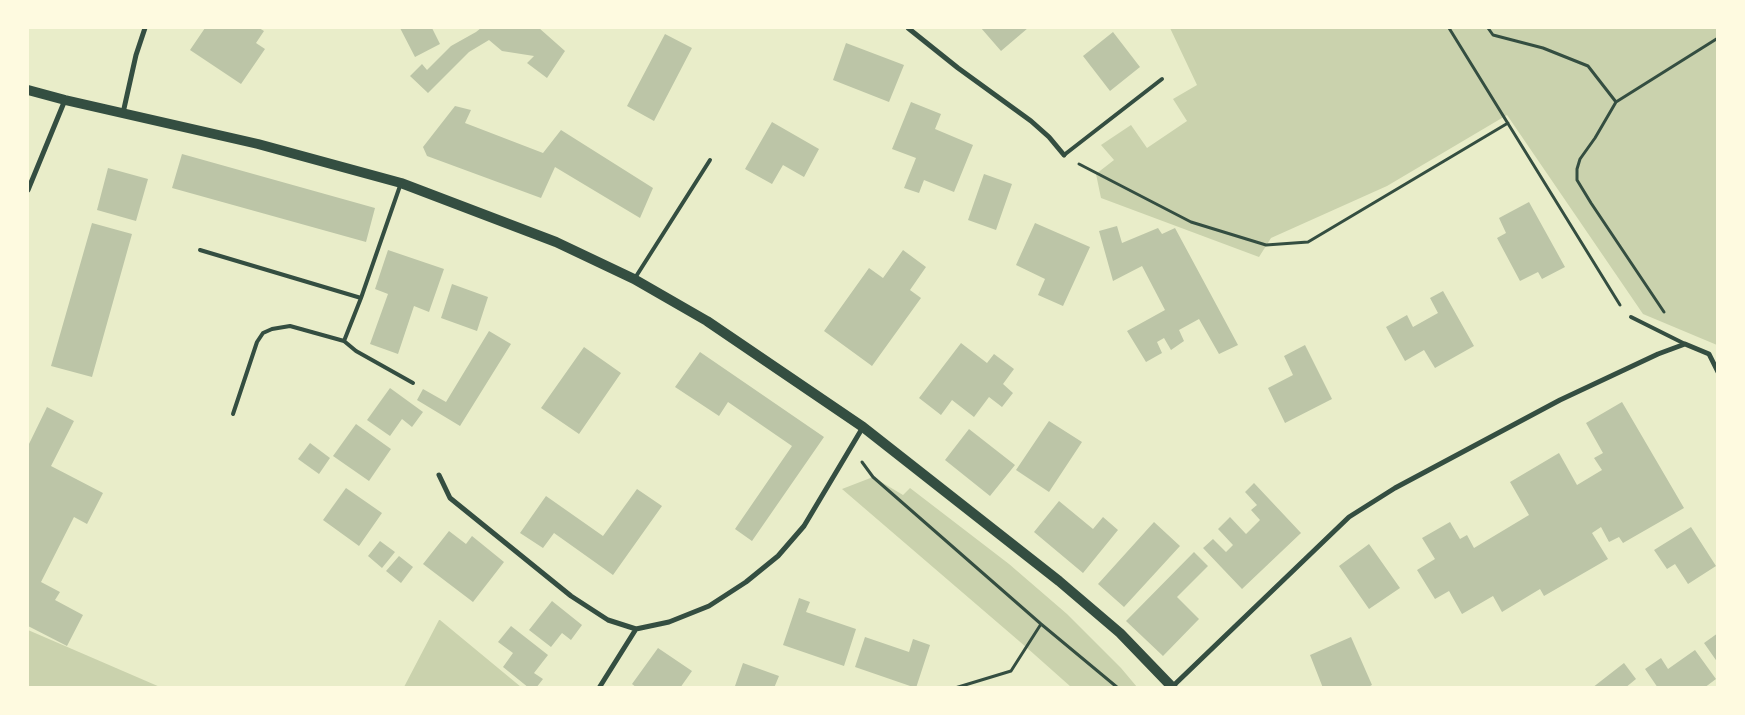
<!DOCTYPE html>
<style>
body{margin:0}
#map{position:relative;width:1745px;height:715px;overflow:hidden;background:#e9edc9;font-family:"Titillium Web",sans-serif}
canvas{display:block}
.frame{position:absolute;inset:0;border:29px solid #fefae0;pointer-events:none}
</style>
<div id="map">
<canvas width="1745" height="715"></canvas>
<div class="frame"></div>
</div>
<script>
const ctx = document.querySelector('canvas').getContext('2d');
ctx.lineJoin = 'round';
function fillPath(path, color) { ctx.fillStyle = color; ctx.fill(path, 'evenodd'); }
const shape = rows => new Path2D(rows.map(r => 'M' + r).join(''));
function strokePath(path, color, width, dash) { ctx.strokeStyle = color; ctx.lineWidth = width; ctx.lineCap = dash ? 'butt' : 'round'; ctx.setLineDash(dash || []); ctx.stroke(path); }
fillPath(shape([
 [1170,28,1717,28,1717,345,1643,314,1507,115,1387,186,1271,238,1259,257,1101,198,1096,174,1114,160,1101,145,1131,125,1147,148,1187,121,1173,99,1197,85],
 [873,477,903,495,910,488,1009,564,1067,614,1121,668,1137,687,1071,687,1026,647,842,489],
 [439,620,440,620,521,687,404,687],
 [28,630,160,687,28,687]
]), '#cad2ad');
fillPath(shape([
 [205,28,259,28,264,31,256,43,265,49,241,84,190,50],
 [400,28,432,28,440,44,415,57],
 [481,28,539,28,565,51,547,78,527,63,534,56,502,51,489,40,469,52,428,93,410,76,422,64,427,70,451,46,476,32],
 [981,28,1028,28,1001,51],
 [1113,32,1140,67,1110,91,1083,56],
 [665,34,692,48,654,121,627,106],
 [846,43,904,65,889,102,833,80],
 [911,102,941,114,935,129,973,145,954,192,924,180,919,193,904,188,916,158,892,149],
 [455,106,471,110,465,123,543,153,561,130,653,188,640,218,555,167,541,198,427,156,423,147],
 [772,122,819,149,804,177,783,165,772,184,745,169],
 [182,154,375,208,366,242,172,188],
 [108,168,148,179,136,221,97,210],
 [984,174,1012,184,996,230,968,220],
 [1529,202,1565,267,1542,279,1538,272,1520,281,1497,238,1506,233,1499,218],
 [92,223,132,234,92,377,51,366],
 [1035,223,1090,247,1063,306,1038,295,1045,279,1016,265],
 [1117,226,1122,243,1158,228,1162,234,1175,228,1238,345,1219,354,1199,319,1179,330,1184,341,1171,350,1164,338,1157,342,1162,353,1146,362,1127,331,1165,310,1142,266,1113,281,1099,231],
 [388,250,444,269,429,312,414,306,398,354,370,344,388,294,375,289],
 [903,250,926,267,910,290,921,298,872,366,824,331,869,268,883,278],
 [452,284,488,297,477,331,441,318],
 [1443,291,1474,346,1435,368,1424,350,1405,361,1386,327,1407,315,1413,327,1438,313,1430,298],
 [489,331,511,344,460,426,417,400,423,389,446,402],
 [961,343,987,363,994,354,1014,369,1003,384,1013,393,1002,407,989,397,974,417,952,400,941,415,919,398],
 [1305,345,1332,399,1285,423,1268,388,1293,375,1284,356],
 [584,347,621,373,579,434,541,408],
 [700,352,824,437,752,541,735,529,792,446,728,402,719,416,675,387],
 [390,388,423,412,412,427,402,419,390,436,367,420],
 [1622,402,1684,508,1623,543,1619,537,1609,542,1601,527,1592,533,1608,559,1544,596,1540,589,1502,612,1493,596,1462,614,1449,591,1435,599,1417,570,1435,559,1422,538,1450,522,1460,539,1467,535,1474,548,1529,515,1510,482,1559,453,1577,485,1602,470,1594,458,1603,453,1586,423],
 [47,407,74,421,51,466,103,493,87,524,74,517,41,582,60,592,55,600,83,615,67,646,28,626,28,446],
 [1049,421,1082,442,1049,492,1016,470],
 [356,424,391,449,369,481,333,456],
 [969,429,1015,465,990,496,945,460],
 [310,443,330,458,319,474,298,459],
 [1254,483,1301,533,1242,589,1203,548,1213,539,1226,552,1233,545,1218,529,1230,517,1246,534,1260,520,1251,510,1257,505,1245,492],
 [346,488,382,513,359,546,323,520],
 [637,489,662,506,613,575,554,533,543,548,520,533,546,496,603,536],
 [1059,501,1093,529,1103,517,1118,530,1083,573,1034,532],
 [1154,522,1180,546,1124,607,1098,584],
 [1691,527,1716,566,1688,584,1675,564,1667,569,1654,550],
 [449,531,466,544,472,536,504,562,473,602,423,564],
 [380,541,395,552,382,568,368,556],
 [1369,544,1400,588,1369,609,1339,566],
 [1194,552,1208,566,1177,597,1199,619,1163,656,1126,621],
 [399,556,413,567,401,583,386,571],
 [799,598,810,602,806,612,856,629,844,666,783,645],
 [552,601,582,625,571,640,562,633,551,647,529,630],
 [511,626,548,655,534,673,543,679,536,688,529,688,503,667,513,653,498,642],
 [1718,633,1718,663,1704,643],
 [865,637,909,652,913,639,930,645,916,688,855,667],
 [1351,637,1372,685,1366,688,1323,688,1310,655],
 [658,648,692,671,680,688,637,688,632,684],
 [1695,650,1716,679,1704,688,1658,688,1645,669,1661,658,1668,669],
 [743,663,779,676,774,688,735,686],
 [1624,663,1636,679,1625,688,1592,688]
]), '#bcc5a7');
strokePath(shape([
 [1449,28,1620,305],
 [1488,28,1493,35,1543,48,1588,66,1616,102],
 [1079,164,1191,222,1266,245,1308,242,1508,123],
 [1664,312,1591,203,1577,180,1577,169,1580,159,1595,138,1616,102,1718,38],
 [862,462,873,477,1041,624,1118,688],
 [955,688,1011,671,1041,624]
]), '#344e41', 3);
strokePath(shape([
 [1064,155,1162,79],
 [401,183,361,298,344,341,356,351,413,383],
 [200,250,361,298],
 [635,278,710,160],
 [1631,317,1685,344],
 [233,414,257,342,263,333,272,329,290,326,344,341]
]), '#344e41', 4);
strokePath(shape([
 [908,28,958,68,1031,121,1049,137,1064,155],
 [123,113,136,55,145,28],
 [28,190,65,100],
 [439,475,450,498,571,596,608,620,636,629,669,622,709,606,746,582,778,556,804,526,863,427],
 [1172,687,1349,517,1395,488,1560,400,1658,354,1685,344,1709,354,1718,372],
 [599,688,636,629]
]), '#344e41', 5);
strokePath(shape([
 [28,90,65,100,258,144,401,183,556,242,634,279,707,321,863,427,1059,581,1120,633,1173,688]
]), '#344e41', 10);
</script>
